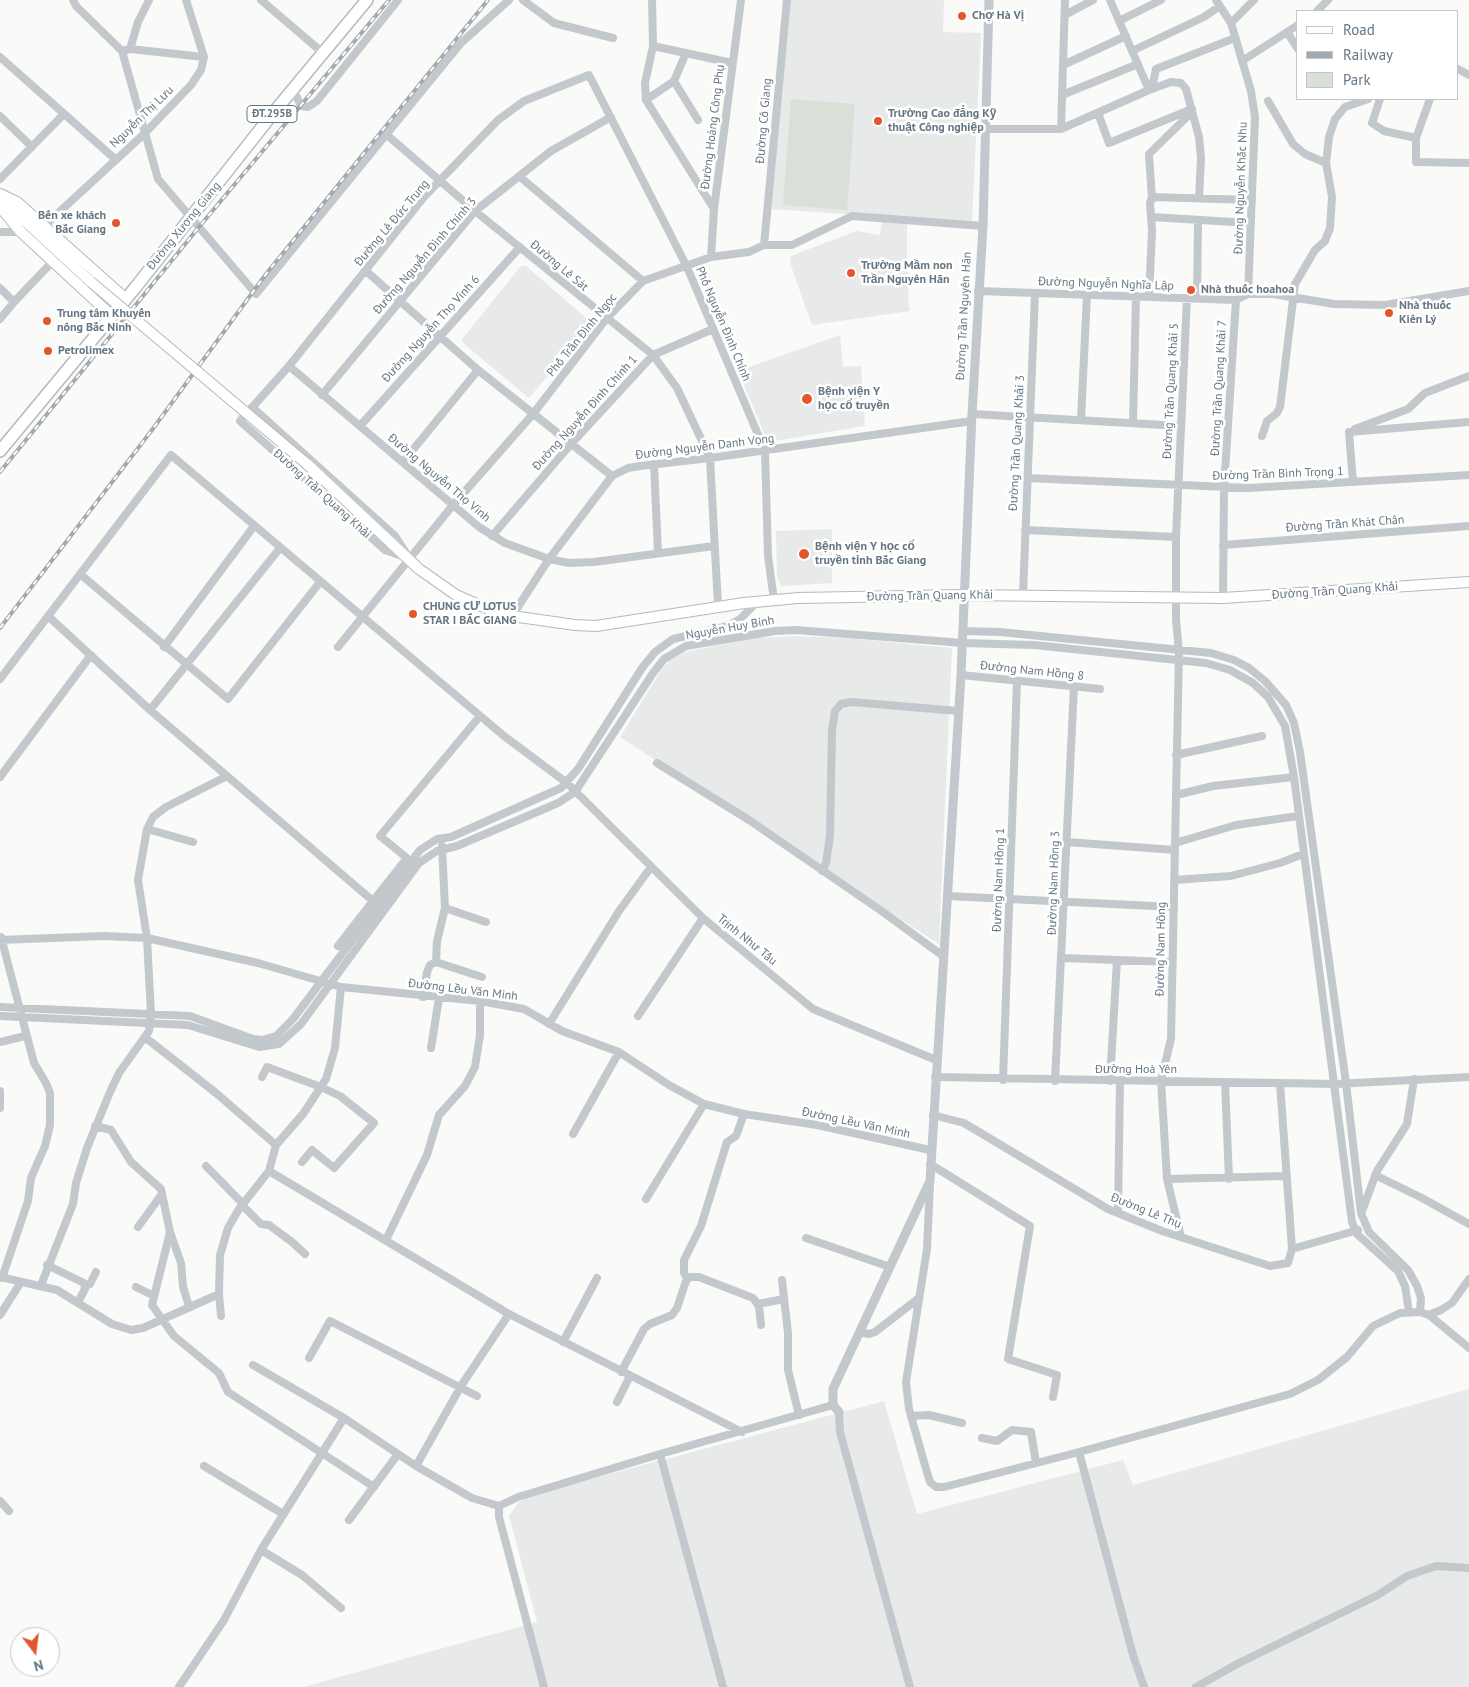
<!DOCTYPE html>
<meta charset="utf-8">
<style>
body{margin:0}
#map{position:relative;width:1469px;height:1687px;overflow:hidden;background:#fafaf8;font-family:"PT Sans",sans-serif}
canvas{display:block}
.legend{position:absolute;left:1296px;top:10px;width:162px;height:90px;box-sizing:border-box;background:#fff;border:1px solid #c1c8cd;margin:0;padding:6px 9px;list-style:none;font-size:15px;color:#657683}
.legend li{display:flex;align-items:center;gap:10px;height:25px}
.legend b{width:25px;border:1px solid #c1c8cd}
.north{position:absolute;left:10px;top:1627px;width:50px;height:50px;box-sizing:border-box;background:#fff;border:1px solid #c1c8cd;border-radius:50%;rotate:165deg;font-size:14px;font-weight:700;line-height:20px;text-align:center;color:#657683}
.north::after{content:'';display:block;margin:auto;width:18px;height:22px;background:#e4572e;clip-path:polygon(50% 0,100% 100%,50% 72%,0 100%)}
</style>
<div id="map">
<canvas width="1469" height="1687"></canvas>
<ul class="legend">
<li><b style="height:6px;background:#fff"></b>Road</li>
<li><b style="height:6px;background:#a2aab0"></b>Railway</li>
<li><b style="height:14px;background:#dadfd7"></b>Park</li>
</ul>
<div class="north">N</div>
</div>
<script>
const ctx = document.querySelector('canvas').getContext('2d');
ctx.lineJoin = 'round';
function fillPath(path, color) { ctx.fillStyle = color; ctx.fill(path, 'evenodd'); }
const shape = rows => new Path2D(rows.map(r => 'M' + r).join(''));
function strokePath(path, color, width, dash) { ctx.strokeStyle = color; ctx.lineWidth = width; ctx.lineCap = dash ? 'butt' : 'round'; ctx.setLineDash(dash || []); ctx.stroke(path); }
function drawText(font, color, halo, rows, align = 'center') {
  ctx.font = font + ' "PT Sans",sans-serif'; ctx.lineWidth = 5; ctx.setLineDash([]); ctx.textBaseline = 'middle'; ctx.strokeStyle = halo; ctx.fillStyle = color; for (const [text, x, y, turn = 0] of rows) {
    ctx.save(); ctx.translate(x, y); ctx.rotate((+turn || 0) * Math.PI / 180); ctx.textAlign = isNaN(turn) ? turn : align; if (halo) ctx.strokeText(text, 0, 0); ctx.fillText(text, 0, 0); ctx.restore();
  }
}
fillPath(shape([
 [791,0,944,0,943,32,981,33,972,222,770,209],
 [882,221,907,224,907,272,909,273,908,299,910,311,812,325,790,263,791,256,856,231,880,235],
 [521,266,526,266,592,323,529,398,463,343,462,339],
 [840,335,843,367,861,366,865,426,768,442,738,371],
 [832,529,832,583,781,586,777,576,776,531],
 [795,636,846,638,952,648,939,944,620,737,662,669,673,657,689,651,755,638],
 [1469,1389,1469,1687,303,1687,537,1622,509,1516,518,1503,534,1494,884,1401,917,1514,1123,1460,1133,1485]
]), '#e8e9e9');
fillPath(shape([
 [791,99,855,104,847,210,783,205]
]), '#dadfd7');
const secondary = shape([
 [0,194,17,202,126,299],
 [0,198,91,282],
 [0,207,21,232,112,316],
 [307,464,419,569,456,595,493,611,512,616,575,625,596,626,744,603,798,598,964,595,1223,598,1469,582]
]);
const primary = shape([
 [0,451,135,288,274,112,367,0]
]);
strokePath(secondary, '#b3babf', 12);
strokePath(primary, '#b5babe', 14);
strokePath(shape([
 [73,0,76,6,122,51,158,179,256,294,461,43,509,0],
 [261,0,323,53],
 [523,0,554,23,613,38],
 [652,0,653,46,645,83,646,100,714,209],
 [1110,0,1149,90],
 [1216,0,1231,23,1251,91,1255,117,1248,294],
 [1317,11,1328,0],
 [1065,15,1093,0],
 [1119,21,1161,0],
 [1231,23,1254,0],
 [1287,32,1298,49],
 [653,46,732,63],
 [130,49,138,22,149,0],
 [122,51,130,49,204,57],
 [1132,51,1204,17,1220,6],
 [0,57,115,159],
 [1242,61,1298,25],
 [1063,65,1126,36],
 [1458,69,1469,75],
 [674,81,698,120],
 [1152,88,1156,69,1235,38],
 [293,89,301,106,308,107,317,101,398,0],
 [1062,95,1138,64],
 [1380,99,1372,123,1384,131,1416,138],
 [1430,99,1416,138,1416,162,1469,163],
 [646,100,674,81,686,53],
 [1268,101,1293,144,1305,154,1326,163],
 [1098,113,1109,143,1192,109],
 [0,116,32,147],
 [986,129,1061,129,1149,90,1171,82,1181,83,1186,89,1199,137,1201,158,1199,198],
 [1061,129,1065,0],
 [387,135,475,211,653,355,677,388,710,458,718,606],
 [519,176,643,281],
 [0,179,63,115],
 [1152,199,1149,154,1192,112],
 [1151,217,1251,223],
 [43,227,144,134,191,85,201,70,204,57,186,0],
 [0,232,21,232],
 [764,245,787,0],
 [711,257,714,209,741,0],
 [366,271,478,370,612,476,628,468,640,466,710,458,972,421],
 [0,288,14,302],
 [978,291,1236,300,1248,294,1273,294,1334,304,1385,305,1469,291],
 [1149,297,1152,231,1150,203,1152,197,1252,200],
 [1197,298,1198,220],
 [0,319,14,302,53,261],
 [289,366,479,527,505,543,549,559,569,563,594,562,714,546],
 [322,395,475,211,551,151,611,117],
 [252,407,395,536,406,553],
 [972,414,1181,426],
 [1081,420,1087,294],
 [1133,423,1136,296],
 [360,426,520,247],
 [1355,429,1408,409,1425,393,1469,376],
 [1262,436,1267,421,1277,413,1280,407,1295,284,1315,250,1325,241,1330,228,1332,197,1326,163,1329,137,1335,119,1345,107,1368,99],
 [403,462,478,370],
 [654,464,658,553],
 [1027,478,1249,488,1469,475],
 [1353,482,1349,432,1469,422],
 [1025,530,1176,537],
 [492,536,571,444,653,355,713,329],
 [1223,545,1469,526],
 [405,557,385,550,240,421,289,366,424,197,498,120,524,101,589,75,687,267,765,451,768,556,774,600],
 [80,574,228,699,320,582],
 [1023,595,1035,293],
 [1223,598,1224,488,1236,300],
 [48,616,150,710,280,548],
 [512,616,549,559,612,476],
 [963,631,1000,632,1211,653,1234,660,1249,668,1265,681,1286,705,1294,723,1300,752,1346,1083,1361,1213,1369,1232,1408,1270,1417,1286,1421,1298,1420,1312],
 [164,647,254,526],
 [338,647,453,505,533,414,606,319,643,281,711,257,749,252,764,245,792,245,852,216,983,226],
 [961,675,1100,689],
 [0,679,171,455,504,736,567,783,703,918,813,1009,936,1060],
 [150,710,373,901,338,946],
 [1176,755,1262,736],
 [657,763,749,820,883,912,943,956],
 [0,777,91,655],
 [1176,795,1213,786,1294,777],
 [147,829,193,842],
 [1067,842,1175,850],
 [1175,843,1236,825,1298,816],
 [822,871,826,863,830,836,832,730,835,711,841,704,851,702,958,711],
 [1174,880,1231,876,1280,863,1303,854],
 [947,896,1174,907],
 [373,901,407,858,380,836,480,716],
 [445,908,486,922],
 [1,937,34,1063,46,1083,50,1093,50,1125,45,1146,31,1178,28,1201,2,1278],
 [0,940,104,936,147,938,258,963,341,987,480,1001,524,1009,562,1031,619,1052,669,1085,704,1104,744,1114,817,1125,930,1150],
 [1063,958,1172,962],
 [436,962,482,977],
 [423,997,427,972,430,965,436,962,437,941,445,908,442,846],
 [0,1007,190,1016,253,1039,262,1040,276,1036,293,1019,420,850,437,839,451,837,561,788,578,769,642,668,655,652,673,639,728,626,740,619,758,601],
 [0,1016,188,1025,259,1047,279,1044,301,1024,419,863,437,851,457,846,558,803,575,792,653,673,664,659,686,646,775,631,796,630,963,643,1034,645,1206,663,1230,670,1253,683,1268,697,1285,726,1294,777,1352,1222,1357,1234,1398,1271,1405,1286,1409,1312],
 [638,1016,703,918],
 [549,1024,619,911,651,867],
 [146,1038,216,1093,276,1145],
 [0,1042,25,1036],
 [431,1048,439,998],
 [262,1077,267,1067,321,1087,340,1096,374,1123,334,1168,312,1150,302,1162],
 [935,1077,1336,1084,1469,1077],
 [1003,1080,1017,681],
 [1055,1081,1074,686],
 [1110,1081,1117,960],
 [1225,1082,1229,1179],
 [1280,1083,1292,1249],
 [0,1091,0,1108],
 [933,1115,964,1123,1108,1209,1162,1231,1270,1266,1288,1263,1292,1249,1358,1230],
 [95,1126,111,1130,131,1162,161,1189,170,1232,181,1263,183,1287,189,1306],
 [573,1134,619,1052],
 [930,1164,1030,1226,1008,1359,1057,1375,1053,1397],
 [206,1166,243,1204],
 [269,1171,509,1314,742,1432],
 [1375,1175,1422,1198,1469,1224],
 [1167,1179,1286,1176],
 [930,1184,927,1249,906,1382,909,1409,924,1462,930,1482,936,1487,944,1487,1079,1452,1290,1394,1318,1380,1347,1357,1373,1326,1400,1313,1420,1312,1429,1315,1469,1348],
 [646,1199,704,1104],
 [242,1205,261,1224,269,1225,292,1242,305,1254],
 [1362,1211,1377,1171,1407,1124,1414,1079],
 [1118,1212,1120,1081],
 [138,1227,162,1194],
 [170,1232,152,1305,174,1336,219,1373,228,1392,374,1487],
 [1181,1237,1167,1179,1161,1080,1171,1039,1179,652,1176,620,1176,537,1187,298],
 [806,1238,890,1267],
 [386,1240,427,1155,439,1115,465,1086,475,1067,480,1035,480,1001],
 [47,1265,84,1283,85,1289,78,1302],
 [0,1277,57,1290,112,1324,131,1330,143,1328,219,1294,220,1255,228,1228,239,1209,269,1171,276,1145,303,1114,326,1079,335,1048,341,987],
 [688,1279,684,1273,684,1260,701,1226,727,1142,736,1136,744,1114],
 [782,1280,788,1333,788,1370,799,1415],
 [41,1285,73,1204,76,1183,87,1148,110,1092,119,1073,149,1031,151,1014,147,938,138,880,147,829,153,817,166,807,227,776],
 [85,1286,90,1284,96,1272],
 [136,1287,154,1296],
 [219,1294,221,1316],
 [758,1304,784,1299],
 [0,1315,21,1282],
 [1429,1315,1441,1310,1452,1303,1469,1279],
 [860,1332,869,1334,875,1332,919,1298],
 [563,1342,597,1278],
 [309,1358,330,1321,477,1396],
 [253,1365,344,1418,416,1466,472,1498,499,1506],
 [621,1372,644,1329,650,1324,672,1315,677,1308,686,1281,690,1277,699,1277,753,1298,759,1306,761,1325],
 [617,1402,630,1376],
 [839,1412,840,1432,910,1687],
 [911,1416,929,1415,962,1423],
 [982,1438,997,1441,1012,1430,1031,1432,1036,1463],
 [1079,1452,1133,1655,1144,1687],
 [660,1454,723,1687],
 [204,1466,283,1514],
 [416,1466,461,1386,509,1314],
 [0,1501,9,1511],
 [349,1520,398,1454],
 [261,1550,302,1575,341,1608],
 [179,1687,224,1620,261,1550,344,1418],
 [544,1687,499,1517,499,1506,518,1497,660,1454,833,1405],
 [1196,1687,1239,1663,1378,1595,1407,1576,1436,1566,1469,1568]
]), '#c3c8cc', 8);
strokePath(shape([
 [839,1412,833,1405,833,1389,930,1181,961,675,972,414,983,226,989,0]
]), '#c3c8cc', 9);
strokePath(secondary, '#fff', 10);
strokePath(primary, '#fff', 11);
const rail = shape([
 [0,472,199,227,389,0],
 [0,628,152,430,266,274,488,0]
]);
strokePath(rail, '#a2aab0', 4);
strokePath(rail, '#fff', 2, [5.5]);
const secondaryBridge = shape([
 [91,282,307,464]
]);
strokePath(secondaryBridge, '#b3babf', 12, []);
strokePath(secondaryBridge, '#fff', 10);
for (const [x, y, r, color] of [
 [962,16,5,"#e4572e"],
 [878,121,5,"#e4572e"],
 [116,223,5,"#e4572e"],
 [851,273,5,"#e4572e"],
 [1191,290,5,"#e4572e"],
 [1389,313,5,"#e4572e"],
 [47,321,5,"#e4572e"],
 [48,351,5,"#e4572e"],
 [807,399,6,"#e4572e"],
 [804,554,6,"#e4572e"],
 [413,614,5,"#e4572e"]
]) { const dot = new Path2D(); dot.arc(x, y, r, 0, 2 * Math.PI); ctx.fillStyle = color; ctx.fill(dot); strokePath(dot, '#fff', 2); }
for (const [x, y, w] of [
 [272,114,50]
]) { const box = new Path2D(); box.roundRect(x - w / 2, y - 8.5, w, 17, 4); ctx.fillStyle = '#fff'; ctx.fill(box); strokePath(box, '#657683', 1); }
drawText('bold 11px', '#657683', null, [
 ["ĐT.295B",272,114]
]);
drawText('bold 12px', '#657683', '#fff', [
 ["Chợ Hà Vị",972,16],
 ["Trường Cao đẳng Kỹ",888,114],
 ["thuật Công nghiệp",888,128],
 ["Bến xe khách",106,216,"right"],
 ["Bắc Giang",106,230,"right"],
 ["Trường Mầm non",861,266],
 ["Trần Nguyên Hãn",861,280],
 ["Nhà thuốc hoahoa",1201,290],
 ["Nhà thuốc",1399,306],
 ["Kiên Lý",1399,320],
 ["Trung tâm Khuyến",57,314],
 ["nông Bắc Ninh",57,328],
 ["Petrolimex",58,351],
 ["Bệnh viện Y",818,392],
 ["học cổ truyền",818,406],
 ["Bệnh viện Y học cổ",815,547],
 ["truyền tỉnh Bắc Giang",815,561],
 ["CHUNG CƯ LOTUS",423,607],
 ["STAR I BẮC GIANG",423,621]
], 'left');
drawText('12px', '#657683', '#fff', [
 ["Nguyễn Thị Lưu",142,117,-44],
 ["Đường Cô Giang",764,121,-85],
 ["Đường Hoàng Công Phụ",713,127,-83],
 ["Đường Nguyễn Khắc Nhu",1241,188,-88],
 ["Đường Lê Đức Trung",392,223,-50],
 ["Đường Xương Giang",184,226,-51],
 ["Đường Nguyễn Đình Chính 3",425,256,-49],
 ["Đường Lê Sát",559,266,40],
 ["Đường Nguyễn Nghĩa Lập",1106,284,2],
 ["Đường Trần Nguyên Hãn",964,316,-87],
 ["Phố Nguyễn Đình Chính",723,324,67],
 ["Đường Nguyễn Thọ Vinh 6",431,329,-48],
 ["Phố Trần Đình Ngọc",582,335,-51],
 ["Đường Trần Quang Khải 7",1219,388,-87],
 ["Đường Trần Quang Khải 5",1171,391,-87],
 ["Đường Nguyễn Đình Chính 1",585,413,-48],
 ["Đường Trần Quang Khải 3",1017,443,-87],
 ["Đường Nguyễn Danh Vọng",705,447,-7],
 ["Đường Trần Bình Trọng 1",1278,474,-2],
 ["Đường Nguyễn Thọ Vinh",439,478,40],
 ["Đường Trần Quang Khải",322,494,42],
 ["Đường Trần Khát Chân",1345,524,-4],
 ["Đường Trần Quang Khải",1335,591,-4],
 ["Đường Trần Quang Khải",930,596,-1],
 ["Nguyễn Huy Bính",730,628,-10],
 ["Đường Nam Hồng 8",1032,671,6],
 ["Đường Nam Hồng 1",999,880,-88],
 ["Đường Nam Hồng 3",1054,883,-88],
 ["Trịnh Như Tấu",747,940,39],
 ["Đường Nam Hồng",1161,949,-89],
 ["Đường Lều Văn Minh",463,990,7],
 ["Đường Hoà Yên",1136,1070],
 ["Đường Lều Văn Minh",856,1123,12],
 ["Đường Lê Thụ",1146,1211,22]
]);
</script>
